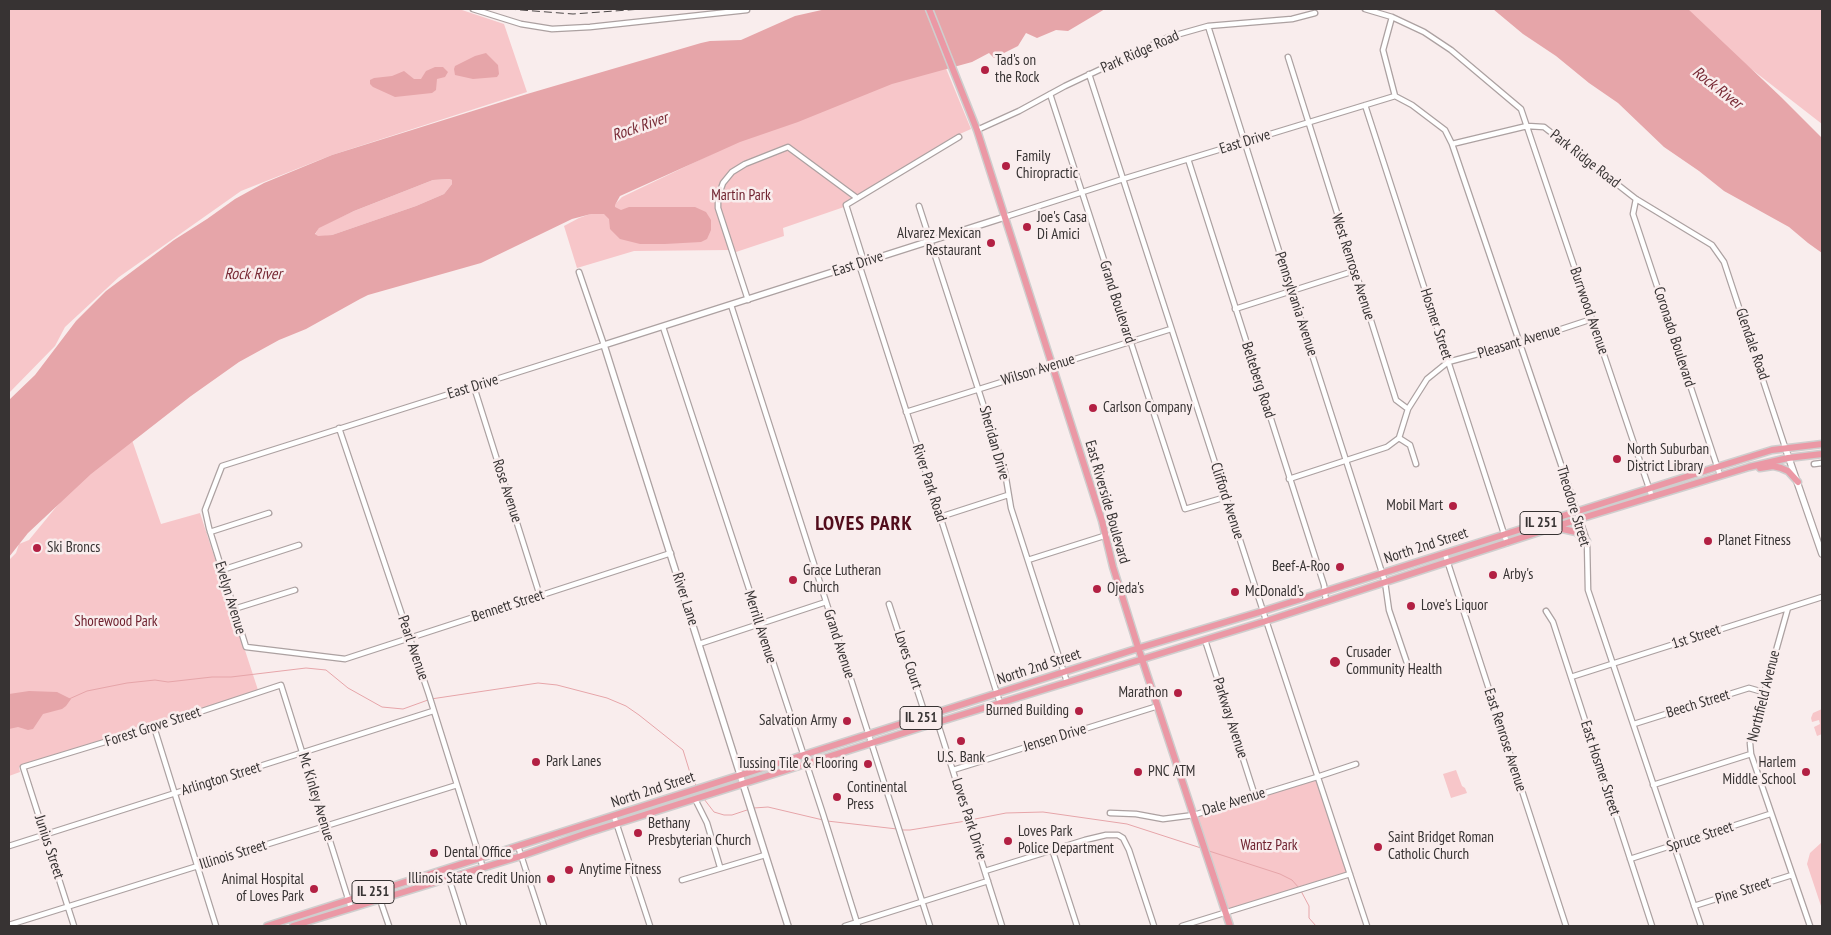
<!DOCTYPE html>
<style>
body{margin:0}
#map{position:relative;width:1831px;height:935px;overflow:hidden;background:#f9eded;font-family:"PT Sans Narrow",sans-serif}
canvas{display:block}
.frame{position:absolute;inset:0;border:10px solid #373333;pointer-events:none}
</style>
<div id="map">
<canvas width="1831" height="935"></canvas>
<div class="frame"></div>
</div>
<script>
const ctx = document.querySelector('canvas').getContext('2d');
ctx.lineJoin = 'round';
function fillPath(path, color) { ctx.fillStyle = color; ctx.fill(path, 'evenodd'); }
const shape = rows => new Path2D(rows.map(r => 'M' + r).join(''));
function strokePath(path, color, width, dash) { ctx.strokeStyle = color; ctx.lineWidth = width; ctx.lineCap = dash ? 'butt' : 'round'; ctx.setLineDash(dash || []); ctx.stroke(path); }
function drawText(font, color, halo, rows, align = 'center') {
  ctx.font = font + ' "PT Sans Narrow",sans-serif'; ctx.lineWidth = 5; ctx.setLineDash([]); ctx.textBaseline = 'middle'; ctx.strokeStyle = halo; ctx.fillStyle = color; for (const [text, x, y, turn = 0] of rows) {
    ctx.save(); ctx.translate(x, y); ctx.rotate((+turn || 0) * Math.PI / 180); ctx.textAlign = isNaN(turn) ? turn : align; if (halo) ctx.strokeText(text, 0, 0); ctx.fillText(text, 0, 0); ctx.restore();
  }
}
fillPath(shape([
 [9,9,459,9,504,24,527,92,332,155,241,191,119,277,65,327,55,346,9,393],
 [1674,9,1822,9,1822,124],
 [945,66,971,129,953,137,844,204,844,207,783,228,784,236,736,252,729,250,634,251,577,268,564,226,579,218,613,206,622,197,737,142,859,94],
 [449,179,452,180,452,184,444,194,416,206,332,235,318,237,315,235,319,227,354,211,433,180],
 [132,440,161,524,200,513,258,690,19,767,20,772,9,776,9,560,16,553,19,544,29,540,75,484],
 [1822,709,1822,734,1817,736,1814,727,1820,724,1819,720,1812,722,1811,718,1813,713],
 [1456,770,1462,786,1465,788,1467,793,1451,798,1443,774],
 [1317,777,1350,874,1226,912,1194,815],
 [1822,842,1822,909,1807,864,1810,853]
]), '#f7c6c9');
fillPath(shape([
 [826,9,1105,9,1068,31,1056,30,1037,38,1026,33,1018,46,994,58,989,53,972,62,892,84,798,122,740,142,620,196,615,205,615,207,621,210,629,207,695,207,706,212,711,220,711,230,707,239,701,242,665,244,640,244,620,239,610,229,609,219,604,214,591,214,572,219,481,263,368,295,360,299,306,329,279,340,239,362,191,396,91,474,28,533,9,557,9,400,35,375,76,321,106,291,174,240,207,219,235,199,264,183,332,155,527,94,701,43,710,41,741,40,795,16],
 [449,179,452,180,452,184,444,194,416,206,332,235,318,236,315,234,319,228,354,211,433,180],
 [1493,9,1688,9,1781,97,1822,138,1822,253,1808,243,1789,227,1724,191,1699,171,1664,147,1618,103,1589,83,1556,56,1523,34],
 [486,53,498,65,499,74,497,77,473,79,455,75,454,69,455,66,475,56],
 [435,67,443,67,448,72,445,77,437,79,436,90,432,93,395,97,373,87,370,84,370,80,374,78,392,76,404,71,414,79,421,79,426,71],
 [29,691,57,692,71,699,66,706,62,709,43,714,33,729,28,730,18,727,9,729,9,694]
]), '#e6a5a9');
strokePath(shape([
 [69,699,87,691,127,683,155,680,168,682,212,677,231,677,306,668,326,670,348,688,382,707,403,709,428,700],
 [431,699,538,683,557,685,607,698,626,706,639,715,683,750,691,776,697,787],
 [704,799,714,812,724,815,732,815,750,809],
 [754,808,768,807,823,820],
 [970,820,1006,813,1043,812,1127,824,1201,848],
 [827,821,897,829],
 [901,830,910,830,966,821],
 [1209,851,1280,874,1292,880,1299,888],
 [1301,891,1309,906,1309,918,1316,926]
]), '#e6a5a9', 1);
const street = shape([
 [473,9,521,24,552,29,590,27,747,10],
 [1365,9,1392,17,1424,32,1451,50,1521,109,1652,497],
 [1392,17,1383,50,1395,96],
 [1208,26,1292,292,1385,582,1389,610,1407,663],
 [1288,57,1396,400,1408,409,1399,438,1410,445,1416,464],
 [1089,74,1263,611,1367,926],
 [1050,94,1185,509,1226,497],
 [1365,105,1507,543],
 [977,130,1019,111,1065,86,1169,37,1208,26,1292,19,1315,13],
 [1452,144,1587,541,1588,590,1701,926],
 [1188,159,1324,585,1326,601],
 [1636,199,1633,214,1720,475],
 [919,206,1005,472,1011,508,1067,682],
 [1005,217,1123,179,1395,96,1412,105,1445,130,1452,144,1527,126,1544,127,1636,199,1712,245,1724,262,1785,447],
 [864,262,846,205,959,137],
 [859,264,1000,703],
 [579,272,604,345,222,466,205,510,209,528,246,647,345,659,671,553],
 [748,300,718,208,718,197,723,183,732,172,745,164,788,147,857,198],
 [731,305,930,926],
 [1235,309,1354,271],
 [663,327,823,814,858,926],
 [474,387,540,596],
 [1408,409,1427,379,1448,362,1519,343,1592,319],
 [906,412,1171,329],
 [339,428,429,695,483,868],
 [1814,464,1822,463],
 [1289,479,1387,447,1399,438],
 [940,517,1008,495],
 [210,532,269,513],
 [1445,554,1566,926],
 [1028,560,1107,535],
 [222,570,299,545],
 [889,604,924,711,939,727,1002,926],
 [1788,608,1750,743,1751,754,1810,926],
 [234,609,295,590],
 [1546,611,1553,622,1652,926],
 [1205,640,1255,796],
 [699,644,826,602],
 [1571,677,1822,597],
 [1634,724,1749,688,1763,692],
 [154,727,216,926],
 [953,770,1158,706],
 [1653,785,1751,754],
 [695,799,707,823,720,867],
 [1110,813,1136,814,1163,819,1194,815,1317,777,1356,764],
 [614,816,650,926],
 [9,846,433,711],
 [518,846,544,926],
 [1052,849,1077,926],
 [1630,859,1770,814],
 [446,869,464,926],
 [985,871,1085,840,1106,835,1118,835,1123,838,1129,850,1154,926],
 [682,880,765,855],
 [377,891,389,926],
 [1694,906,1792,875],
 [9,925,457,785],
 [74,926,23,767,154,727,281,685,351,908],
 [845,926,988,881],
 [1182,926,1350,874]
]);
const secondary = shape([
 [1785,447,1822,554],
 [788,926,604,345,1005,217]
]);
const primary = shape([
 [929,9,977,130,1102,521,1113,567,1137,644,1230,926],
 [1760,468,1773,466,1781,468,1788,471,1798,482],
 [1558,528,1576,532,1587,541],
 [267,926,1139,648,1263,611,1717,467,1772,450,1822,444],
 [293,926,521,856,587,833,935,723,1266,621,1579,519,1749,467,1788,458,1822,454]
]);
strokePath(street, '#aca1a1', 7);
strokePath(secondary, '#aca1a1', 8);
strokePath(primary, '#cfcece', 9);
strokePath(street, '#fff', 4.5);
strokePath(secondary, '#fff', 5.5);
strokePath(primary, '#eb98a5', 6);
strokePath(shape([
 [508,9,573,14,642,9]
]), '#4b4646', 1, [8, 4]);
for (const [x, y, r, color] of [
 [985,70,5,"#b22043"],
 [1006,166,5,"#b22043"],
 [1027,227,5,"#b22043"],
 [991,243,5,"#b22043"],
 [1093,408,5,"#b22043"],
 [1617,459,5,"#b22043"],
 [1453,506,5,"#b22043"],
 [1708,541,5,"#b22043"],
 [37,548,5,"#b22043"],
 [1340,567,5,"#b22043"],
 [1493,575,5,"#b22043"],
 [793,580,5,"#b22043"],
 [1097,589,5,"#b22043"],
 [1235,592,5,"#b22043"],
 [1411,606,5,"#b22043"],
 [1335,662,6,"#b22043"],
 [1178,693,5,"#b22043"],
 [1079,711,5,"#b22043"],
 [847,721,5,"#b22043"],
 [961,741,5,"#b22043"],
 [536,762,5,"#b22043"],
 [868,764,5,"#b22043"],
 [1138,772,5,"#b22043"],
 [1806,772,5,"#b22043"],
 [837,797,5,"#b22043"],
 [638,833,5,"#b22043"],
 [1008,841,5,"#b22043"],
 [1378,847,5,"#b22043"],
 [434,853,5,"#b22043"],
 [569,870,5,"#b22043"],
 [551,879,5,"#b22043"],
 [314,889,5,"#b22043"]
]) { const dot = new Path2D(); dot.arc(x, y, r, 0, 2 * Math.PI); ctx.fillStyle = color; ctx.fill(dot); strokePath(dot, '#f9eded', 2); }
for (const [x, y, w] of [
 [1541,523,42],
 [921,718,42],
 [373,892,42]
]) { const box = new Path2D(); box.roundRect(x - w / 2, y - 11.5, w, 23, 4); ctx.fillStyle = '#f9eded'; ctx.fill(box); strokePath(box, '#373333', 1); }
drawText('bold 14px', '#373333', null, [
 ["IL 251",1541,523],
 ["IL 251",921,718],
 ["IL 251",373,892]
]);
drawText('15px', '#373333', '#f9eded', [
 ["Park Ridge Road",1140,52,-24],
 ["East Drive",1245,142,-17],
 ["Park Ridge Road",1585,159,38],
 ["East Drive",858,264,-18],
 ["West Renrose Avenue",1353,267,72],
 ["Grand Boulevard",1117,302,72],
 ["Pennsylvania Avenue",1296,304,72],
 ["Burrwood Avenue",1589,311,71],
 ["Hosmer Street",1436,324,72],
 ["Coronado Boulevard",1674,337,72],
 ["Pleasant Avenue",1519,342,-17],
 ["Glendale Road",1752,344,71],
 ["Wilson Avenue",1038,370,-17],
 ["Belteberg Road",1258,380,72],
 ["East Drive",473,387,-17],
 ["Sheridan Drive",994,443,74],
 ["River Park Road",929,483,72],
 ["Rose Avenue",507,491,72],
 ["Clifford Avenue",1227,501,72],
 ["East Riverside Boulevard",1107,502,74],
 ["Theodore Street",1573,506,73],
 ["North 2nd Street",1426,546,-18],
 ["Evelyn Avenue",230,598,73],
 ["River Lane",685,599,72],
 ["Bennett Street",508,606,-18],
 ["Merrill Avenue",760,627,72],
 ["1st Street",1696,637,-18],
 ["Grand Avenue",839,644,72],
 ["Pearl Avenue",413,648,71],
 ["Loves Court",908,660,72],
 ["North 2nd Street",1039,667,-18],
 ["Northfield Avenue",1764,696,-76],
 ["Beech Street",1698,704,-17],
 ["Parkway Avenue",1230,718,72],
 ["Forest Grove Street",153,727,-18],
 ["Jensen Drive",1055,738,-17],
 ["East Renrose Avenue",1505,740,72],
 ["East Hosmer Street",1600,768,72],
 ["Arlington Street",221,779,-17],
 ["North 2nd Street",653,790,-18],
 ["Mc Kinley Avenue",316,797,73],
 ["Dale Avenue",1234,802,-17],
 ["Loves Park Drive",969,819,72],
 ["Spruce Street",1700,837,-18],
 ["Junius Street",49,847,72],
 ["Illinois Street",233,855,-17],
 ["Pine Street",1743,891,-18]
]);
drawText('15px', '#373333', '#f9eded', [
 ["Tad's on",995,61],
 ["the Rock",995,78],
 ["Family",1016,157],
 ["Chiropractic",1016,174],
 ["Joe's Casa",1037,218],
 ["Di Amici",1037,235],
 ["Alvarez Mexican",981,234,"right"],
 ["Restaurant",981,251,"right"],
 ["Carlson Company",1103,408],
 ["North Suburban",1627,450],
 ["District Library",1627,467],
 ["Mobil Mart",1443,506,"right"],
 ["Planet Fitness",1718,541],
 ["Ski Broncs",47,548],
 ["Beef-A-Roo",1330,567,"right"],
 ["Grace Lutheran",803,571],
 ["Church",803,588],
 ["Arby's",1503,575],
 ["Ojeda's",1107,589],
 ["McDonald's",1245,592],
 ["Love's Liquor",1421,606],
 ["Crusader",1346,653],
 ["Community Health",1346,670],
 ["Marathon",1168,693,"right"],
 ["Burned Building",1069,711,"right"],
 ["Salvation Army",837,721,"right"],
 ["U.S. Bank",961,758,"center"],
 ["Park Lanes",546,762],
 ["Harlem",1796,763,"right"],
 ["Middle School",1796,780,"right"],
 ["Tussing Tile & Flooring",858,764,"right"],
 ["PNC ATM",1148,772],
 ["Continental",847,788],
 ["Press",847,805],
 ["Bethany",648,824],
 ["Presbyterian Church",648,841],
 ["Loves Park",1018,832],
 ["Police Department",1018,849],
 ["Saint Bridget Roman",1388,838],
 ["Catholic Church",1388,855],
 ["Dental Office",444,853],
 ["Anytime Fitness",579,870],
 ["Illinois State Credit Union",541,879,"right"],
 ["Animal Hospital",304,880,"right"],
 ["of Loves Park",304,897,"right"]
], 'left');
drawText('15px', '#6f222f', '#f9eded', [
 ["Martin Park",741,196],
 ["Shorewood Park",116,622],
 ["Wantz Park",1269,846]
]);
drawText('italic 16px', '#792c37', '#f9eded', [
 ["Rock River",1717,88,38],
 ["Rock River",640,127,-19],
 ["Rock River",253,274]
]);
ctx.letterSpacing = '1px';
drawText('bold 20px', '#520c1b', '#f9eded', [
 ["LOVES PARK",864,524]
]);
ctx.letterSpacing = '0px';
</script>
